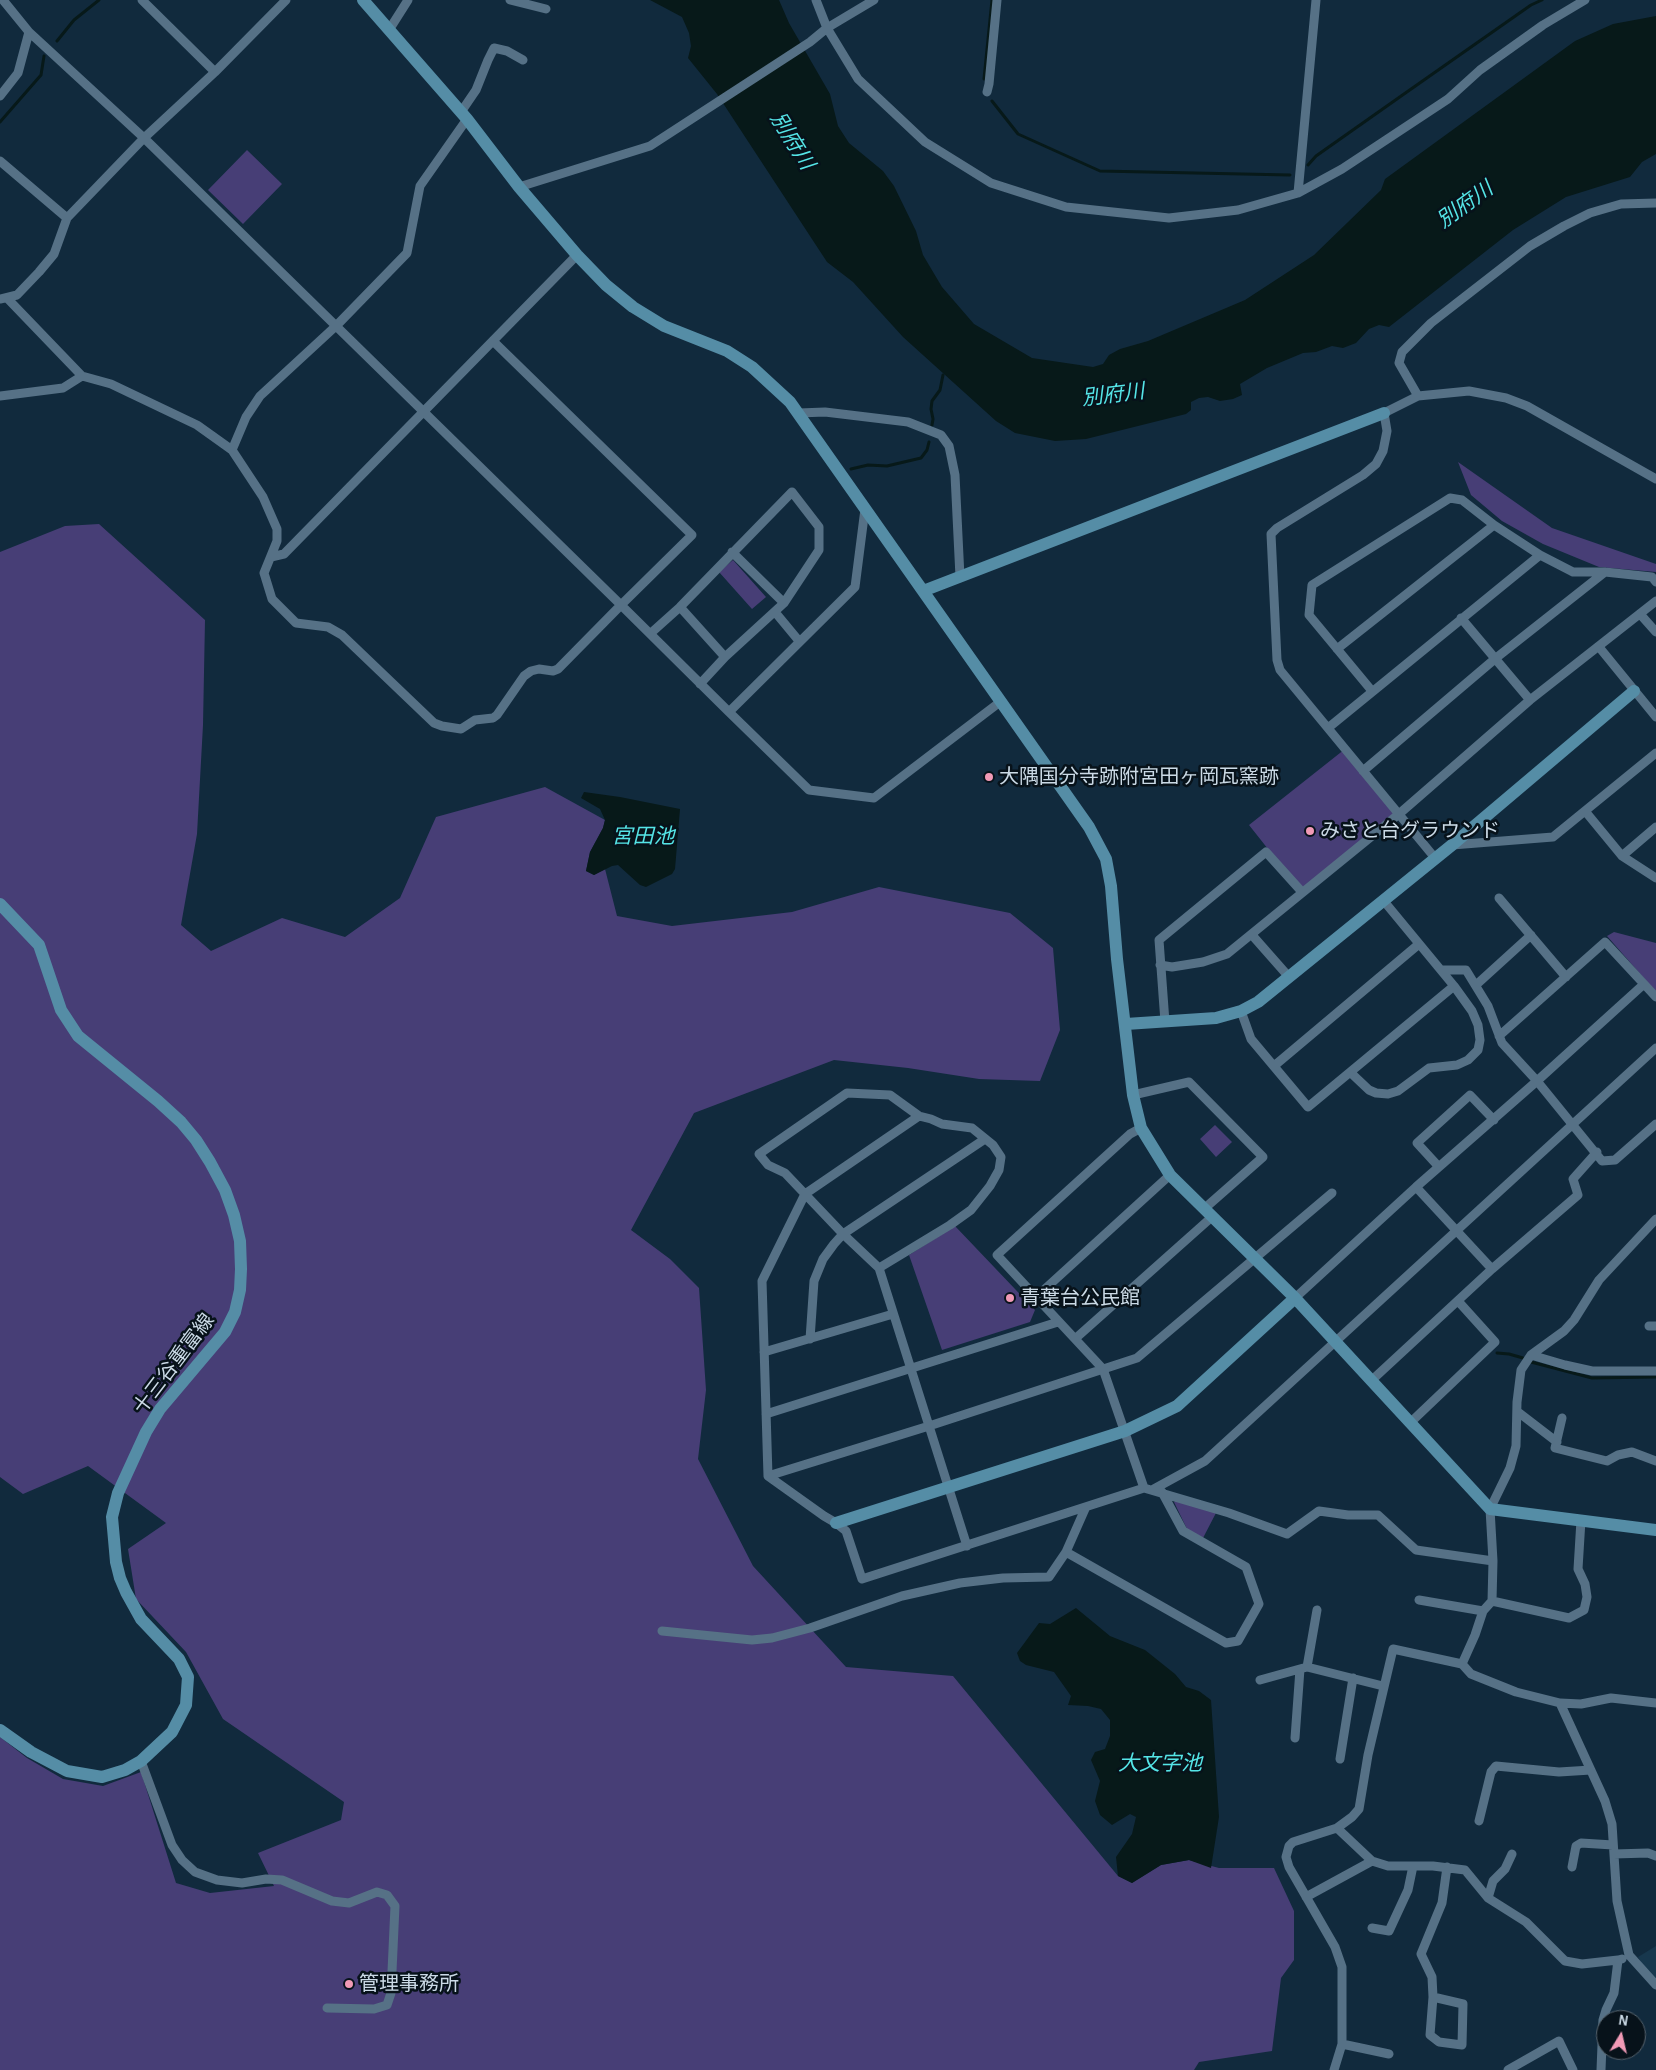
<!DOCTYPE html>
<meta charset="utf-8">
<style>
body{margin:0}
#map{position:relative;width:1656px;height:2070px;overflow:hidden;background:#112a3d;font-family:"Alegreya Sans",sans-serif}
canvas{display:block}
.north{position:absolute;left:1596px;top:2010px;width:50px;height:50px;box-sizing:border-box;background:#07121a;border:1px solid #55626c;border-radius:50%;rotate:9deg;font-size:14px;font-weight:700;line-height:20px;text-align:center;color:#cbdae6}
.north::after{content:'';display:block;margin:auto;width:18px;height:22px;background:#f09ab6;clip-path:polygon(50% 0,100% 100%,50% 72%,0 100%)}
</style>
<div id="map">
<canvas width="1656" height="2070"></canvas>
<div class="north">N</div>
</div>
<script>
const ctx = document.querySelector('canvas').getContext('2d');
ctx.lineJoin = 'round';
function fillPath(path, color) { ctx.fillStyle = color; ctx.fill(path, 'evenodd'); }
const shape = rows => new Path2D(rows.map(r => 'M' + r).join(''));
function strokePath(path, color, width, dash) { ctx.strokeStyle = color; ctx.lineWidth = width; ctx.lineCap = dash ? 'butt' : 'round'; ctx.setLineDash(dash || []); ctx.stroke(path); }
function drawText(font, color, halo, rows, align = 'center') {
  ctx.font = font + ' "Alegreya Sans","Noto Sans JP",sans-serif'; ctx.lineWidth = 5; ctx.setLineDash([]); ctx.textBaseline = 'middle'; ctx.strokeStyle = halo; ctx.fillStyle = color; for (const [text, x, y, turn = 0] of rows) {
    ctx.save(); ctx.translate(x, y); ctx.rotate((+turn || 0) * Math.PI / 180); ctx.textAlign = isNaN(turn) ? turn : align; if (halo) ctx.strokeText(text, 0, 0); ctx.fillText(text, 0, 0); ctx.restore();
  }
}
fillPath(shape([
 [1656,1946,1656,1980,1647,1972,1638,1957]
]), '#17374d');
fillPath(shape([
 [247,150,282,184,243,224,208,190],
 [1458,462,1552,528,1656,564,1656,572,1599,567,1543,544,1502,521,1471,495],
 [99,524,205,620,203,725,197,834,181,925,211,951,282,918,345,937,400,898,436,817,545,787,605,820,603,828,590,852,586,871,594,875,605,869,617,916,672,926,792,912,879,887,1010,913,1053,948,1060,1030,1040,1081,979,1079,908,1068,834,1060,694,1113,631,1230,670,1259,699,1288,706,1390,698,1459,753,1566,846,1667,953,1676,1118,1876,1132,1883,1161,1865,1189,1860,1219,1868,1274,1868,1294,1911,1294,1960,1281,1978,1272,2051,1199,2062,1194,2070,0,2070,0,1737,27,1758,63,1779,103,1786,141,1772,176,1883,210,1893,274,1886,258,1853,341,1820,344,1802,223,1719,186,1652,136,1599,128,1549,166,1523,88,1466,23,1494,0,1477,0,552,65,526],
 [733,560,766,597,752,609,719,572],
 [1345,749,1399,814,1302,892,1249,825],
 [1614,932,1656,943,1656,992,1607,936],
 [1215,1125,1232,1142,1216,1157,1200,1139],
 [955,1226,1035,1310,1030,1322,942,1350,909,1255],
 [1176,1500,1217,1511,1203,1538,1187,1529,1174,1502]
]), '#473e76');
fillPath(shape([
 [650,0,779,0,789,23,830,94,838,126,849,143,883,171,894,186,916,231,923,255,942,287,974,324,1032,358,1093,367,1103,364,1109,355,1120,349,1148,341,1245,300,1314,255,1381,190,1385,179,1575,41,1613,24,1656,16,1656,154,1642,162,1630,177,1566,197,1513,230,1389,327,1379,325,1369,329,1356,343,1343,348,1332,346,1316,352,1303,353,1267,368,1240,384,1242,395,1233,399,1220,401,1208,397,1199,398,1191,402,1191,410,1186,414,1086,439,1055,441,1015,433,996,421,903,337,853,282,827,262,717,94,688,58,691,46,689,33,682,17],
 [584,792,620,797,680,809,675,869,672,874,646,887,640,885,618,865,612,866,594,875,586,871,590,852,603,828,605,820,600,809,581,798],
 [1076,1608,1110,1636,1145,1650,1175,1674,1186,1687,1199,1691,1211,1700,1219,1817,1211,1868,1189,1860,1161,1865,1132,1883,1118,1876,1116,1857,1132,1834,1136,1817,1130,1814,1112,1825,1100,1815,1095,1801,1100,1781,1091,1760,1095,1752,1105,1749,1110,1736,1110,1720,1101,1709,1088,1706,1068,1705,1071,1696,1054,1672,1026,1665,1020,1661,1017,1653,1039,1623,1050,1624]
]), '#071919');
strokePath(shape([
 [57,41,74,20,99,0],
 [984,79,992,0],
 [992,101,1018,134,1100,171,1290,175],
 [0,122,41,75,44,56],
 [1308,165,1316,156,1404,94,1531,5,1542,0],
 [932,425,933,419,931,409,932,401,940,390,943,375],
 [851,469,868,465,887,466,921,458,927,450,929,442],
 [1497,1353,1509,1354,1523,1358],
 [1531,1362,1592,1378,1656,1377]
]), '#071919', 3);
strokePath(shape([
 [142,0,215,72],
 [286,0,215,72,144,138,621,605,692,535,494,342],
 [510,0,546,9],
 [816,0,827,28,858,79,925,142,991,183,1066,207,1169,218,1238,210,1298,193,1342,169,1448,99,1480,70,1543,25,1585,0],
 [389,30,408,0],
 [987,92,989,84,997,0],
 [0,96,18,73,29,32],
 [461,112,476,90,488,60,494,48,507,51,523,60],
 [0,161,67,218],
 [519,187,650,146,810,42,827,28,874,0],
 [1298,193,1316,0],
 [7,298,82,376,111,384,197,425,232,450,263,497,277,529,277,541,264,573,272,599,296,623,328,627,342,635,434,723,442,726,461,729,475,720,493,718,497,715,524,676,531,671,539,669,553,671,558,669,621,605,729,712,855,587,865,509],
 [0,299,17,295,39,272,54,254,67,218,144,138,29,32,3,0],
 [0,396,63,388,82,376],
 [1418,396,1399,363,1402,352,1431,323,1530,246,1564,226,1590,213,1621,204,1656,203],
 [799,413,825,412,908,422,941,435,949,446,955,475,960,577],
 [232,450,246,417,260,396,337,325,407,253,420,186,467,119],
 [732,552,784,603],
 [271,557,284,554,577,255],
 [680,607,725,657],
 [775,612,799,641],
 [1640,614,1656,632],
 [1461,618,1530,700],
 [651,633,680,607,792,492,819,527,819,550,784,603,725,657,700,684],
 [1599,647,1656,717],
 [1337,649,1494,525],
 [1372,691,1309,615,1312,585,1450,498,1462,500,1494,525,1540,555,1573,572,1605,572,1652,577,1656,582],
 [729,712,809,790,874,798,1000,702],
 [1328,728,1540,555],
 [1363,771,1496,658,1605,572],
 [1585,811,1622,856,1656,878],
 [1452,845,1553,837,1656,753],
 [1622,856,1656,827],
 [1435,858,1280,670,1277,660,1271,534,1277,528,1363,475,1376,464,1383,451,1387,431,1384,413,1418,396,1469,391,1506,398,1527,406,1656,479],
 [1499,898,1566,977],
 [1252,935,1289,977],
 [1160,965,1172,967,1203,962,1227,954,1399,814,1530,700,1656,601],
 [1441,970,1466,970,1488,1006,1502,1043,1537,1081,1602,1161,1615,1160,1656,1124],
 [1476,985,1531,935],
 [1241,1011,1251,1039,1308,1107,1454,986],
 [1165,1022,1159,940,1266,852,1302,892],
 [1499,1036,1605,942,1656,997],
 [1274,1066,1419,944],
 [1351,1073,1369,1090,1376,1093,1388,1094,1398,1091,1429,1068,1457,1065,1468,1060,1478,1050,1480,1040,1478,1025,1472,1011,1454,986,1383,900],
 [1133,1095,1189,1082,1263,1157,1205,1208],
 [919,1116,805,1194,762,1281,768,1476,824,1516,836,1523,846,1531,862,1579,1144,1488,1229,1513,1287,1534,1319,1511,1348,1515,1378,1515,1416,1550,1493,1561],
 [1141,1128,1130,1134,997,1255,1103,1369,1144,1488],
 [1439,1167,1417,1143,1470,1095,1494,1120],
 [1416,1187,1492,1269],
 [879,1268,950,1225,971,1210,990,1186,999,1170,1001,1157,993,1145,972,1128,942,1124,931,1119,919,1116,890,1095,847,1093,759,1154,768,1165,785,1173,843,1234,879,1268,967,1546],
 [1035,1298,1170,1175],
 [1295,1298,1416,1187,1537,1081,1644,984],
 [1649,1326,1656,1326],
 [1076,1338,1213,1216],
 [810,1339,814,1281,823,1259,834,1244,843,1234,985,1139],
 [764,1352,893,1314],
 [1531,1355,1565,1365,1592,1371,1656,1371],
 [1372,1380,1492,1269,1578,1195,1573,1179,1597,1152],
 [1518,1412,1557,1442],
 [766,1414,1058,1322],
 [1562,1418,1555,1448,1607,1461,1618,1455,1632,1452,1656,1461],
 [1411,1422,1495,1342,1458,1301],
 [768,1476,929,1426,1137,1358,1332,1193],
 [1152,1490,1205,1461,1656,1048],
 [1085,1509,1066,1552,1226,1643,1238,1641,1259,1604,1246,1567,1183,1531,1162,1492],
 [1419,1600,1483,1611],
 [1492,1601,1569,1618,1584,1610,1587,1597,1585,1584,1578,1569,1581,1520],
 [662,1631,752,1640,772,1638,810,1628,902,1596,960,1583,1003,1578,1049,1577,1066,1552],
 [1462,1664,1475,1635,1483,1611,1492,1601,1493,1561,1490,1509,1510,1468,1516,1446,1517,1402,1521,1370,1531,1355,1564,1331,1574,1320,1599,1280,1656,1219],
 [1307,1667,1317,1610],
 [1260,1680,1307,1667,1383,1686],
 [1560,1703,1581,1704,1611,1698,1656,1703],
 [1295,1738,1300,1669],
 [1340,1759,1353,1678],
 [141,1761,172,1845,182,1860,195,1872,217,1880,242,1883,266,1879,282,1880,332,1901,349,1903,377,1892,387,1895,395,1906,391,1993,387,2005,374,2009,327,2008],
 [1479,1821,1491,1772,1496,1766,1559,1772,1591,1770],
 [1337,1828,1372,1861,1388,1866,1433,1866,1465,1870,1488,1898,1526,1922,1565,1961,1582,1964,1618,1960],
 [1614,1854,1648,1853,1656,1856],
 [1572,1867,1576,1846,1581,1843,1613,1845],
 [1306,1897,1372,1861],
 [1488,1898,1493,1881,1505,1869,1512,1854],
 [1372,1928,1389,1931,1408,1890,1413,1866],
 [1433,1997,1463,2004,1462,2045,1439,2042,1430,2035,1433,1997,1432,1977,1421,1954,1442,1903,1447,1867],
 [1342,2044,1389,2054],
 [1334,2070,1342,2044,1342,1967,1335,1947,1289,1867,1286,1857,1289,1846,1293,1842,1337,1828,1352,1817,1359,1809,1368,1755,1393,1649,1462,1664,1471,1674,1516,1692,1560,1703,1605,1801,1612,1824,1617,1901,1629,1955,1656,1985],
 [1508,2070,1559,2041,1573,2070],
 [1601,2070,1603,2020,1606,2010,1614,1993,1618,1960,1622,1959]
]), '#567186', 9);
strokePath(shape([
 [363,0,467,119,519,187,577,255,606,285,633,307,664,326,727,351,752,367,790,402,1089,827,1106,859,1111,886,1117,959,1133,1095,1141,1128,1170,1175,1295,1298,1490,1509,1656,1530],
 [923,591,1384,413],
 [0,904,39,945,61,1010,78,1036,158,1101,181,1122,196,1140,210,1162,225,1190,234,1215,240,1241,241,1269,240,1290,235,1312,225,1332,160,1409,146,1432,118,1493,112,1517,116,1562,120,1578,126,1592,141,1619,179,1659,188,1677,186,1705,172,1732,141,1761,125,1770,102,1777,67,1771,31,1752,0,1730],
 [1126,1024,1216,1018,1241,1011,1258,1002,1452,845,1634,691],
 [836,1523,1125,1431,1177,1406,1295,1298]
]), '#558da6', 12);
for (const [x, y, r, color] of [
 [989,777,5,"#f09ab6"],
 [1310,831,5,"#f09ab6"],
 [1010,1298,5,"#f09ab6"],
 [349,1984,5,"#f09ab6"]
]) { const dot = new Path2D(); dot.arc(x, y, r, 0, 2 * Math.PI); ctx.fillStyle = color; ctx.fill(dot); strokePath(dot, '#07121a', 2); }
drawText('20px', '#cbdae6', '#07121a', [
 ["大隅国分寺跡附宮田ヶ岡瓦窯跡",999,777],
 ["みさと台グラウンド",1320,831],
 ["青葉台公民館",1020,1298],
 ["管理事務所",359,1984]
], 'left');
drawText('20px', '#cbdae6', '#07121a', [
 ["十三谷重富線",174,1364,-53]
]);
drawText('italic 21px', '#55e5e7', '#07121a', [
 ["別府川",792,141,58],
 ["別府川",1465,205,-36],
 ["別府川",1113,395,-7],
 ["宮田池",643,837],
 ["大文字池",1160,1764]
]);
</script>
